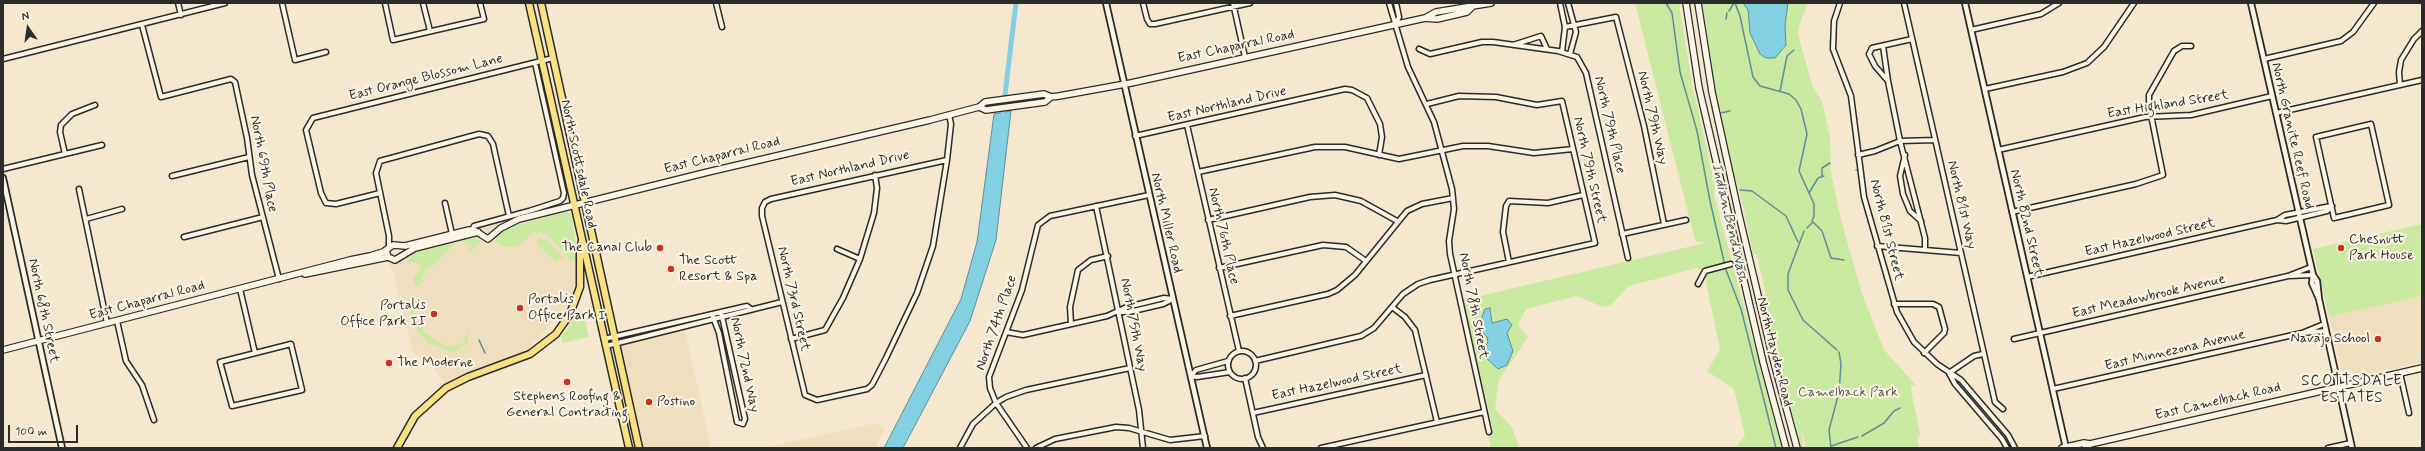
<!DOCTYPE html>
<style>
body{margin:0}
#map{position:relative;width:2425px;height:451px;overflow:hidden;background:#f5e8ce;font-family:Mynerve,sans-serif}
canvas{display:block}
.frame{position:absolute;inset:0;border:4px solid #2b2b2b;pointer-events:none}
.north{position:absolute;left:8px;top:8px;width:40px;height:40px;-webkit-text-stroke:3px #fcf5e5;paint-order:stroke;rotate:347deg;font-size:11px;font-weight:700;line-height:16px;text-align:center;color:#2b2b2b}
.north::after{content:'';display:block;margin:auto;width:14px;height:18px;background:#2b2b2b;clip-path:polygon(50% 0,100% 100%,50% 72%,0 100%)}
.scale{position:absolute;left:8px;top:425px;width:70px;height:18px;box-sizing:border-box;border:2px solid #2b2b2b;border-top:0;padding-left:5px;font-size:12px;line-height:14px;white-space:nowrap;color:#2b2b2b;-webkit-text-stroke:3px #fcf5e5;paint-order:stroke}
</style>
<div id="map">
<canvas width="2425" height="451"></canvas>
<div class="frame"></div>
<div class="north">N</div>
<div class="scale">100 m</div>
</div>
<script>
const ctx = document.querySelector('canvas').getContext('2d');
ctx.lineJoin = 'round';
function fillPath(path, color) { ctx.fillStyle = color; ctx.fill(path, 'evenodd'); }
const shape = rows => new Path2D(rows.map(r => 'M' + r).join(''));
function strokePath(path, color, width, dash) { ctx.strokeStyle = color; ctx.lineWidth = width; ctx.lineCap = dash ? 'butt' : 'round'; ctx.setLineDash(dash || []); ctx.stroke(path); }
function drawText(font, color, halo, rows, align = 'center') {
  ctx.font = font + ' Mynerve,sans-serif'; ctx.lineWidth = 4; ctx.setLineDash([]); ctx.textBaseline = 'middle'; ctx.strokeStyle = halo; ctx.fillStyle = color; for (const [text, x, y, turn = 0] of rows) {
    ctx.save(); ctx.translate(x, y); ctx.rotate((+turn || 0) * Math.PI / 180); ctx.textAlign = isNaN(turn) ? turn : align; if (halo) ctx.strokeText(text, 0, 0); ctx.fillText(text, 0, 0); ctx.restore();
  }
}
fillPath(shape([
 [556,204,562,213,569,213,573,219,578,264,576,293,568,305,526,351,464,373,445,384,431,363,413,353,393,271,385,259,391,262,399,260,403,255,403,248],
 [2422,296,2422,362,2344,379,2329,317],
 [682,317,711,448,644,448,617,332],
 [876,423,885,429,875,448,763,448]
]), '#f0dfbe');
fillPath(shape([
 [1635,3,1679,3,1692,84,1715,186,1714,195,1782,448,1735,448,1745,436,1734,389,1707,371,1720,350,1704,272,1697,268,1629,286,1610,306,1603,307,1576,296,1526,309,1518,325,1528,337,1499,380,1495,409,1512,427,1519,448,1491,448,1488,437,1493,431,1463,300,1709,242,1698,242,1695,240],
 [1706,3,1808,3,1800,23,1798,34,1812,85,1822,101,1830,137,1831,173,1841,220,1862,294,1884,350,1916,385,1911,386,1911,390,1920,434,1917,439,1919,448,1806,448,1801,427,1803,448,1801,448,1762,296,1766,295,1757,254,1753,255,1743,205,1735,177,1721,115,1725,112,1721,112,1713,80,1703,5],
 [566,212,572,215,573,221,578,261,571,260,548,236,541,232,532,233,521,244,512,247,504,247,495,241,496,236,509,227],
 [2422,224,2422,296,2329,317,2313,249],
 [475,236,480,241,473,250,468,250,472,246,466,241,455,243,431,267,425,269,426,273,421,278,424,281,417,287,413,279,421,268,417,262,408,263,410,258,415,252],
 [539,238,546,240,563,258,556,262,536,243],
 [414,298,413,307,418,322,425,333,431,335,430,337,445,346,463,344,468,329,467,344,453,353,428,343,420,334,413,323,410,308],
 [582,310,589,337,563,343,561,337,577,315,577,311]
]), '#caeaa2');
const water = shape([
 [1743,3,1788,3,1785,25,1786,45,1775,58,1766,58,1760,54,1750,33,1748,10,1743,3],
 [1011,111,996,240,970,321,903,448,884,448,961,299,977,242,994,114,1011,111],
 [1490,308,1492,323,1507,319,1512,325,1507,333,1513,351,1507,365,1498,369,1484,356,1483,350,1488,342,1487,337,1478,328,1485,309,1490,308]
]);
fillPath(water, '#82d0e1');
strokePath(water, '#5f8e98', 1);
strokePath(shape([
 [1666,3,1672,13,1680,72,1697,131,1710,201,1726,270,1741,309,1776,448],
 [1735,3,1740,16,1753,77,1760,86,1789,94,1796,100,1801,109,1807,134,1799,171,1814,204,1814,216,1812,221,1822,231,1831,258,1844,260],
 [1729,11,1734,3],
 [1726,19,1727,13],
 [1830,42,1836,38],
 [1780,91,1787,56,1794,50],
 [1721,113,1730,111],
 [1856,170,1863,169],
 [1822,176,1822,168,1830,163],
 [1740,190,1752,191,1786,216,1798,242],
 [1809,193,1818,178,1824,176],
 [1807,228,1813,222],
 [1804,231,1788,274,1788,290,1803,320,1837,350],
 [479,340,485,353],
 [1862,436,1884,423,1894,411,1900,408],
 [1831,446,1858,437],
 [1831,448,1829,430,1839,392,1841,364,1839,352]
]), '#5f8e98', 1.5);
strokePath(shape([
 [1003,111,1016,3]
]), '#82d0e1', 5);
const minor = shape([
 [178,3,181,15],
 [282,3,295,60,326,52],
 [385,3,393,40,484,19,480,3],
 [423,3,430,31],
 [716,3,722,27],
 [1143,3,1147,19,1150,24,1155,24,1250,3],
 [1233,3,1245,57],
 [1389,3,1408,67,1434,122,1452,189,1454,209,1449,241,1450,254,1489,432],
 [1396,3,1399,17,1396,24],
 [1560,3,1565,27,1562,52],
 [1568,3,1576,32,1570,54],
 [1840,3,1834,21,1833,49,1851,96,1864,197,1897,312,1914,342,1937,364,1961,380,2008,435,2015,448],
 [1904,3,1995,402,2003,409],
 [142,25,161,97,231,79,235,82,247,138,252,175,279,279],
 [1565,27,1616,17,1644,126,1664,224],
 [1971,30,2041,14,2059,3],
 [1912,39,1872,48,1869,54,1875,66,1888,81,1900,141,1925,238,1925,250],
 [1513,45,1541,36,1547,49],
 [1883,46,1888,81],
 [1419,49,1430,54,1482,42,1493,42,1558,51,1577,57,1586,73,1628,258],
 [3,59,225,3],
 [2264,59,2341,41,2353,32,2374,3],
 [2400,85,2399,72,2401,60,2414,39,2422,31],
 [1985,89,2063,72,2087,63,2104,47,2134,3],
 [2276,113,2422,80],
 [2371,124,2389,205,2334,218,2316,137,2371,124],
 [1187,125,1239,351],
 [1135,136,1345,89,1352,90,1367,98,1380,124,1382,137,1379,155],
 [1998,150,2145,117,2191,115,2272,96],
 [65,154,60,132,61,125,72,114,95,105],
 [1858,155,1875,151,1900,141,1935,140],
 [1905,155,1900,176,1903,194,1910,211,1921,221],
 [947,160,771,199,765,202,762,208,762,216,805,395,817,400,867,389,872,385,886,358,917,293,933,246,947,160,951,124,949,115],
 [3,169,102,145],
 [1198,172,1315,147,1345,147,1399,159,1463,146,1488,146,1534,153,1573,149],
 [172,176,249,157],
 [79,189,107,323],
 [380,193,336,204,326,203,321,193,306,130,313,118,553,58],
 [445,203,452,234],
 [1096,206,1139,410,1143,448],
 [2012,212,2136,184,2163,175,2149,105,2149,95,2174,51,2182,46,2191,46],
 [86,219,122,209],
 [1208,220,1310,197,1335,195,1361,201,1397,221],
 [2277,220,2285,215,2331,206],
 [472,230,474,226,529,211,560,201,563,198,564,193,535,63],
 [1622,234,1686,220],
 [184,237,263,217],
 [1877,246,1961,253],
 [389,247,389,236,376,173,380,161,479,134,488,136,493,144,509,216],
 [837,249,860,259],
 [1509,262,1503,232,1506,206,1509,201,1548,203,1583,195],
 [1219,268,1323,245,1346,247,1366,261],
 [2289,276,2313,275],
 [2027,277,2277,220,2286,221,2327,211,2332,206],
 [1698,284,1705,271,1731,264],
 [240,289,255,353],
 [1894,304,1933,304,1939,307,1945,329,1944,333,1924,353],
 [1392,307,1405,317,1415,330,1437,422],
 [1120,312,1129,312,1163,304,1173,299],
 [712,314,719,333,737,422,743,424,745,419,721,312],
 [1230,316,1328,294,1337,290,1355,275,1407,211,1422,204,1453,198],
 [117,321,126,361,142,385,154,420],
 [1071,324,1070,307,1078,270,1091,260,1108,256],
 [1006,332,1023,335,1107,316,1127,307,1164,298,1173,299],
 [2302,333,2324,324],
 [604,339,747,306,751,309],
 [791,339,825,330,843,298,860,259,874,213,877,188,875,175],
 [2014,339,2288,276,2311,267],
 [291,344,302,390,232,406,220,362,291,344],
 [606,346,782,302],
 '1228 365a14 14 0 1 1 28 0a14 14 0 1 1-28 0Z',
 [1255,361,1361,336,1374,328,1403,294,1418,284,1430,280,1595,243,1562,101,1537,105,1496,97,1459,96,1427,104],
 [1949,373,1955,384,2002,439,2007,448],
 [1949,373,1974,356,1983,354],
 [2400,373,2409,413],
 [1191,376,1196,370,1228,361],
 [1191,376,1197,377,1230,372],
 [1245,378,1258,437,1263,448],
 [2053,389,2302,333,2326,331],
 [1253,413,1426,375],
 [960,448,973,424,996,403,1006,397,1026,390,1130,368],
 [1027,448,996,403,990,388,989,377,1022,290,1038,225,1050,216,1149,195],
 [1036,448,1055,439,1116,427,1129,428,1170,440,1205,436],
 [1321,448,1484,412],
 [2328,448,2351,443]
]);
const tertiary = shape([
 [1106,3,1207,448],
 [1965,3,2066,448],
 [2251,3,2313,275,2312,283,2319,299,2352,448],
 [3,178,62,448],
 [2313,275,2317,281,2319,299]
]);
const secondary = shape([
 [1686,3,1699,88,1763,362,1786,448],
 [1698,3,1712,92,1739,215,1773,359,1797,448],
 [1425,18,1437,19,1467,12,1472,7],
 [979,107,986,110,1045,102,1051,97],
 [386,250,388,257,395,260,415,248,478,232],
 [305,274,388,257],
 [3,350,350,260,370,256,383,252,393,245,405,246,469,230,474,230,488,239,501,228,519,219,708,172,930,120,979,107,985,102,1044,94,1051,97,1059,96,1131,83,1425,18,1436,12,1491,3],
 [2062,448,2084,443,2090,444],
 [2085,448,2090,444,2422,368]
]);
const primary = shape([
 [529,3,629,448],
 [541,3,639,448],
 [397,448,415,416,446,388,468,377,530,354,556,334,570,314,580,287,580,249,582,241]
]);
strokePath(minor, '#2b2b2b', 7);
strokePath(tertiary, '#2b2b2b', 8);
strokePath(secondary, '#2b2b2b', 8);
strokePath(primary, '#2b2b2b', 9);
strokePath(minor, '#fcf5e5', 4);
strokePath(tertiary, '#fcf5e5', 4.5);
strokePath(secondary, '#fcf5e5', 5.5);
strokePath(primary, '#f9e181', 6);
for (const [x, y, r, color] of [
 [660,248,4,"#c8321e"],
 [2341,248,4,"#c8321e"],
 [671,269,4,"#c8321e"],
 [520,308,4,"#c8321e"],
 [434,314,4,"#c8321e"],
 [2378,339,4,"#c8321e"],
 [389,363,4,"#c8321e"],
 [567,382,4,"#c8321e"],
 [649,402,4,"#c8321e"]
]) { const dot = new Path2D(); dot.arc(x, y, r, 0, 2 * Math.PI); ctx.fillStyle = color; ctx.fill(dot); strokePath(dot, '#fcf5e5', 1.5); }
drawText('14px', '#2b2b2b', '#fcf5e5', [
 ["East Chaparral Road",1236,47,-12],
 ["East Orange Blossom Lane",426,78,-14],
 ["East Northland Drive",1227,105,-13],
 ["East Highland Street",2168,105,-9],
 ["North 79th Way",1652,118,77],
 ["North 79th Place",1609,125,77],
 ["North Granite Reef Road",2292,136,77],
 ["East Chaparral Road",722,156,-14],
 ["North 69th Place",263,164,79],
 ["North Scottsdale Road",578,164,78],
 ["East Northland Drive",850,169,-13],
 ["North 79th Street",1589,170,77],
 ["North 81st Way",1961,205,77],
 ["North Miller Road",1166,223,77],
 ["North 82nd Street",2026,223,77],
 ["North 81st Street",1886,230,76],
 ["North 76th Place",1223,236,77],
 ["East Hazelwood Street",2150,238,-13],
 ["East Meadowbrook Avenue",2149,297,-13],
 ["North 73rd Street",793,299,77],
 ["East Chaparral Road",147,301,-15],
 ["North 78th Street",1473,306,79],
 ["North 68th Street",43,311,78],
 ["North 74th Place",997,323,-71],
 ["North 75th Way",1133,325,79],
 ["East Minnezona Avenue",2175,351,-13],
 ["North Hayden Road",1774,352,76],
 ["North 72nd Way",744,365,78],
 ["East Hazelwood Street",1337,383,-12],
 ["East Camelback Road",2218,402,-13]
]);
drawText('14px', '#2b2b2b', '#fcf5e5', [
 ["Chesnutt",2349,240],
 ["Park House",2349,256],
 ["The Canal Club",652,248,"right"],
 ["The Scott",679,261],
 ["Resort & Spa",679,277],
 ["Portalis",528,300],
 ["Office Park I",528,316],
 ["Portalis",426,306,"right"],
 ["Office Park II",426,322,"right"],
 ["Navajo School",2370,339,"right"],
 ["The Moderne",397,363],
 ["Stephens Roofing &",567,397,"center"],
 ["General Contracting",567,413,"center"],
 ["Postino",657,402]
], 'left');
drawText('14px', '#535b49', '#fcf5e5', [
 ["Camelback Park",1848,393]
]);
drawText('italic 15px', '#415458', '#fcf5e5', [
 ["Indian Bend Wash",1729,223,77]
]);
ctx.letterSpacing = '1px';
drawText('15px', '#2b2b2b', '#fcf5e5', [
 ["SCOTTSDALE",2352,382],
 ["ESTATES",2352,399]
]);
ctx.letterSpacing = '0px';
</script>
